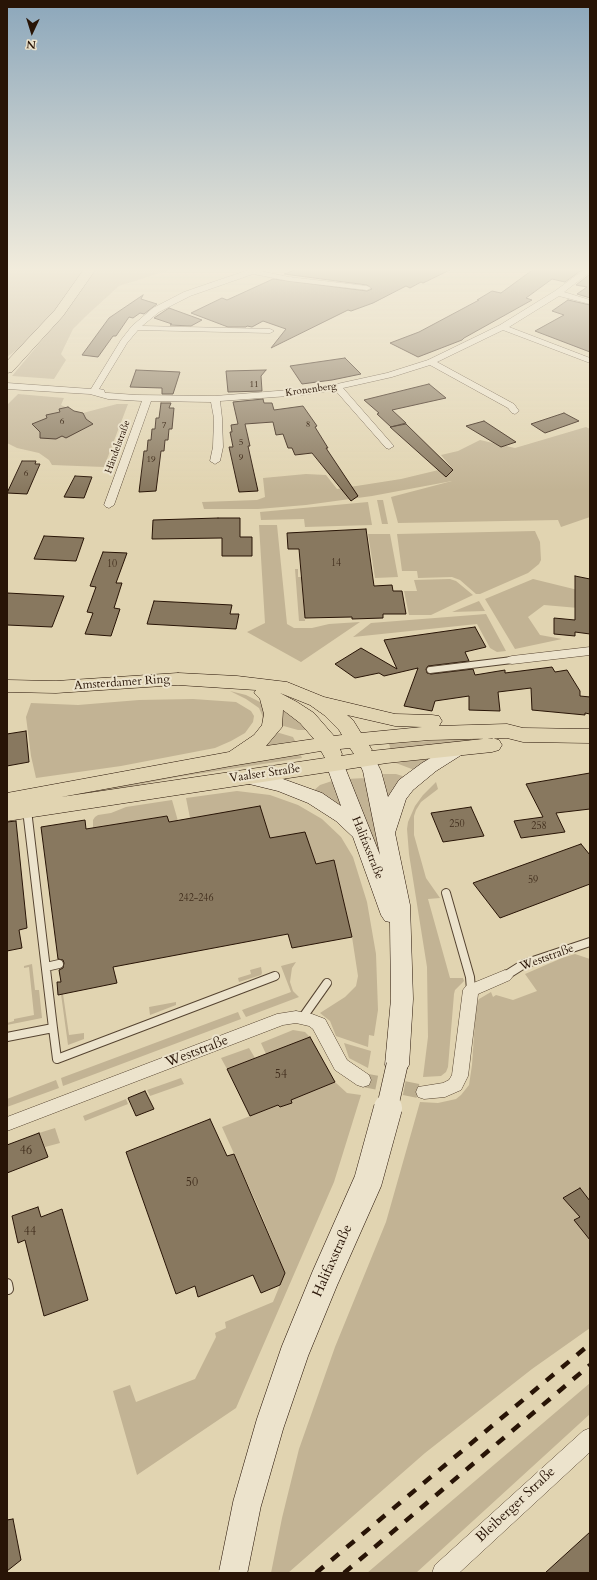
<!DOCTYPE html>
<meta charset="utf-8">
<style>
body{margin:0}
#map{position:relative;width:597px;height:1580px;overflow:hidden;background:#e1d4b1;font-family:Cardo,serif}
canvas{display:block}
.frame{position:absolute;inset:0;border:8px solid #281406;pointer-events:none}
.north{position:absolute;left:12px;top:12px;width:40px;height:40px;-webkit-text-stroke:3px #ece3cc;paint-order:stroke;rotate:184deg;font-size:11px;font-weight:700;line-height:16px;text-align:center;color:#281406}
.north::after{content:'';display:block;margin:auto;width:14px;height:18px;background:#281406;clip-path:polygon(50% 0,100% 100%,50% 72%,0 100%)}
</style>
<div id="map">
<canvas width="597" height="1580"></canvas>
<div class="frame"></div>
<div class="north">N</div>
</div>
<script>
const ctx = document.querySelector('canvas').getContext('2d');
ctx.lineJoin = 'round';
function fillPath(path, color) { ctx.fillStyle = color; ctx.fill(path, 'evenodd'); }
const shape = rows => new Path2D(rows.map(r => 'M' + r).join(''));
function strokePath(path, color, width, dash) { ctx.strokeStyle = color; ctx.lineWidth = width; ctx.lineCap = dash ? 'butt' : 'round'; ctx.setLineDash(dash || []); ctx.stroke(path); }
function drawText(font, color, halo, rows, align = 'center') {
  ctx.font = font + ' Cardo,serif'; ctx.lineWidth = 4; ctx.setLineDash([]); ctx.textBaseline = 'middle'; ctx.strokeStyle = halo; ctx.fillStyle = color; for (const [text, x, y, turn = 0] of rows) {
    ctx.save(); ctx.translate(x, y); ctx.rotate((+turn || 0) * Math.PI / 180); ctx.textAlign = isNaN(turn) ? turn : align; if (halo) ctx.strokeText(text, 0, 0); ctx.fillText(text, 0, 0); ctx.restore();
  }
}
fillPath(shape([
 [7,269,84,269,71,289,53,313,23,345,7,357],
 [96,269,173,269,119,286,85,317,73,329,61,354,66,360,54,379,12,376,63,315],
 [18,394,64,398,61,405,74,411,83,413,117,404,128,404,104,467,52,465,49,460,39,453,17,448,7,443,7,405],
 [586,427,590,429,590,517,561,527,558,520,398,523,391,497,452,481,372,496,306,505,258,509,204,509,202,502,257,500,265,497,263,478,306,474,326,475,337,489,401,479,451,467,441,455,458,451,480,440,515,448],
 [377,500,383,500,388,524,382,524],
 [368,502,372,525,305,527,304,519,261,520,260,512],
 [259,525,277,525,287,624,294,628,312,628,329,624,360,622,301,662,247,632,265,623],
 [535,531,540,542,541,560,539,564,528,573,480,594,476,594,460,580,452,577,418,578,417,571,402,571,397,534],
 [368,534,390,534,398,577,375,578],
 [295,569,298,569,298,577,301,577,305,621,299,621],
 [450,579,456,581,473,595,431,615,409,615,404,591,417,591,414,580],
 [533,579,590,593,590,609,544,605,528,617,540,635,562,639,515,649,485,599],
 [479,601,485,611,452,612],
 [486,614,506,651,497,652,490,648,477,624,353,637,371,623],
 [230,691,246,695,260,702,266,709,263,722,262,715,259,708,246,699],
 [193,699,236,702,251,711,254,716,253,722,245,733,231,741,215,748,121,766,36,778,31,756,26,717,31,703,78,705,139,700],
 [282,710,296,720,307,730,298,730,280,725],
 [276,732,293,737,295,741,264,746],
 [470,738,472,741,391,750,389,744],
 [300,753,302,758,178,777,76,797,73,795],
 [432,758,417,771,396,763],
 [383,774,396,774,409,778,387,800],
 [366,778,384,865,346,779],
 [335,780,348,811,312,792,320,785],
 [436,782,438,789,421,802,416,810,414,816,414,835,426,878,440,898,428,899,450,978,463,978,464,981,455,990,454,994,448,1067,446,1072,441,1076,423,1077,428,1037,427,967,409,854,407,829,408,822,415,806,423,795],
 [237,791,270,795,298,805,322,819,341,837,353,857,367,902,376,954,378,1010,374,1036,369,1035,368,1047,336,1036,330,1021,320,1013,345,997,356,986,358,976,352,937,334,860,316,864,270,838,190,818,186,798],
 [172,800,178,821,169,822,166,816,93,828,93,820,95,817,98,815,111,813,126,807],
 [575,954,590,959,590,1328,532,1369,425,1453,288,1573,271,1573,282,1518,299,1449,335,1347,386,1222,420,1102,438,1103,456,1099,461,1095,469,1085,472,1065,476,1006,479,999,491,992,493,997,496,995,513,1000,537,991,525,974,562,958],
 [296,962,292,968,290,982,293,991,299,997,246,1017,242,1010,291,992,281,966],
 [32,964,35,990,39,990,42,1018,7,1025,7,1023,14,1021,14,1019,34,1015,29,967,24,968,24,966],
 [261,967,262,973,261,975,239,982,238,978,251,974,250,970],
 [61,994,63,994,69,1035,84,1033,84,1039,68,1045],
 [176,1002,176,1005,150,1015,149,1007],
 [238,1012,241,1019,63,1086,61,1078],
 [293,1030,305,1032,310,1037,266,1054,261,1043],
 [344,1043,371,1051,368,1068,349,1058],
 [249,1048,255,1058,227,1069,221,1058],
 [181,1078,184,1084,150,1096,147,1090],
 [56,1080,59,1088,7,1107,7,1099],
 [335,1082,347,1093,361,1095,334,1182,236,1408,137,1475,113,1391,130,1385,136,1402,195,1379,216,1337,215,1333,226,1328,225,1322,273,1302,285,1273,259,1209,222,1127,278,1105,280,1107,292,1103,291,1100],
 [126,1099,128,1104,85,1121,83,1116],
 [55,1128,60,1143,45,1147,39,1133],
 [590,1383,590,1414,416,1573,367,1573]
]), '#c2b394');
const building = shape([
 [298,269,452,269,423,283,421,282,410,288,406,286,373,303,351,311,348,310,271,348,286,329,263,321,252,327,247,326,246,327,228,327,191,313,222,298,227,300,273,279,367,291,372,289,367,285,284,274,298,269],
 [531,269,583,269,565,282,552,279,526,298,532,300,464,338,462,340,418,357,390,343,419,332,479,300,477,300,492,291,501,293,531,271,531,269],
 [590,274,590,298,577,294,587,287,576,285,590,274],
 [143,295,141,299,157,304,144,314,140,313,133,318,129,317,116,336,113,336,98,357,82,355,109,318,143,295],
 [568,300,590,305,590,352,535,331,564,315,552,311,568,300],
 [169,308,202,320,191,326,170,325,172,324,154,318,169,308],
 [345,358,361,374,332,380,302,384,290,366,345,358],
 [136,370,180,372,173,394,162,394,162,388,130,387,136,370],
 [266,370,261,376,262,391,228,392,226,371,266,370],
 [429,384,446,398,392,410,406,423,391,427,377,414,379,413,364,400,429,384],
 [263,399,264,403,272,403,274,410,303,406,317,426,315,427,328,448,326,448,358,496,351,501,312,453,295,455,292,448,288,448,283,434,276,435,273,422,245,424,250,446,248,446,258,491,239,492,229,447,233,447,230,432,232,432,231,425,238,424,233,402,263,399],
 [161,403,171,403,169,408,174,408,172,429,169,429,168,440,165,440,164,451,161,451,156,491,139,492,144,451,147,451,148,440,151,440,152,429,155,429,156,418,159,418,161,403],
 [68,407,74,411,83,413,86,419,93,424,66,438,62,436,56,439,40,438,40,432,32,424,47,418,46,415,60,412,59,409,68,407],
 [564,413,579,421,545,433,531,424,564,413],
 [484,421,516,442,501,447,466,426,484,421],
 [406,424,453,470,446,477,390,427,406,424],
 [22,461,36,461,35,464,40,464,27,494,7,493,22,461],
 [75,476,92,477,84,498,64,497,75,476],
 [218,518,240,518,240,537,252,537,252,556,222,556,222,538,152,539,153,520,218,518],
 [366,529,374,586,392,585,393,591,402,591,406,614,383,614,383,618,352,619,352,617,305,618,299,549,288,549,287,533,366,529],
 [44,536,84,538,76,561,34,559,44,536],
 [103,552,127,553,116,583,122,583,114,608,120,609,111,636,85,634,93,613,87,612,96,587,90,586,103,552],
 [575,576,590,579,590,634,575,632,575,636,554,634,554,618,575,620,575,576],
 [7,593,64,596,52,627,7,625,7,593],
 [154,601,232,605,230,614,239,614,236,629,147,624,154,601],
 [475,627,486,647,465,652,469,661,428,666,426,669,427,673,431,674,473,669,475,675,505,670,505,673,552,667,555,672,567,670,580,691,580,696,590,697,590,714,585,713,585,715,532,710,531,688,498,692,500,711,469,710,469,696,435,701,432,711,404,706,418,668,384,676,379,673,355,678,335,664,361,648,397,669,384,640,475,627],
 [26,731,29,762,7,766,7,734,26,731],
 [590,773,590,809,556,813,565,832,521,838,514,821,543,817,526,784,590,773],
 [260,806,270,838,305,832,316,864,334,860,352,937,292,948,288,934,113,967,117,983,58,995,57,982,61,982,59,970,63,968,64,963,63,960,58,959,41,827,85,820,86,829,167,816,169,822,260,806],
 [471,807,484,836,443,842,431,813,471,807],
 [16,821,27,928,19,930,22,948,7,951,7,822,16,821],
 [581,844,590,855,590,884,500,918,473,883,581,844],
 [310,1037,335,1082,291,1100,292,1103,280,1107,278,1105,250,1116,227,1069,310,1037],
 [145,1091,154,1109,136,1116,128,1098,145,1091],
 [210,1119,227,1156,234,1154,285,1273,280,1285,261,1293,253,1275,198,1297,195,1286,176,1294,126,1152,210,1119],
 [39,1133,48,1157,7,1173,7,1145,39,1133],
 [580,1188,590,1201,590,1240,574,1220,580,1217,563,1198,580,1188],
 [38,1207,41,1217,62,1209,88,1300,44,1316,25,1240,18,1243,12,1216,38,1207],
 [13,1519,21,1560,7,1571,7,1520,13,1519],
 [590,1532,590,1573,545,1573,590,1532]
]);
fillPath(building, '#88785f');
strokePath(building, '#281406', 1);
strokePath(shape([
 [363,1080,424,1092]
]), '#bcae8f', 14, [14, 7]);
const serviceFar2 = shape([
 [430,670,512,660]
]);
const serviceFar1 = shape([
 [446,893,470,977,471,990],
 [46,967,59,964],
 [505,976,524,964,590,942],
 [303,1017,327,983],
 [53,1028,57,1059,275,976],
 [7,1037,53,1028,27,810]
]);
const service = shape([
 [7,1284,8,1289]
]);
const minor = shape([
 [251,269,262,269,261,271,289,277,367,286,371,288,367,290,289,281,253,274,190,296,159,312,142,326,270,329,274,331,270,333,138,330,127,343,99,389,104,390,105,393,108,393,136,395,215,396,302,389,337,384,387,373,428,360,500,325,555,291,585,269,590,269,590,272,564,292,590,300,590,304,559,296,509,327,590,358,590,363,503,330,437,362,514,404,519,411,515,414,512,413,508,408,430,365,392,377,343,388,392,444,394,446,389,449,386,448,335,390,302,395,220,401,222,418,223,447,220,461,215,464,210,461,213,447,214,418,211,402,151,401,114,505,109,508,106,507,104,505,142,401,108,399,90,394,7,389,7,383,91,389,121,340,132,326,153,308,184,292,251,269],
 [590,647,590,655,512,664,508,663,506,660,508,657,512,656,590,647],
 [505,970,510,972,513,976,510,980,478,994,468,1076,461,1090,445,1097,424,1099,418,1097,416,1092,418,1087,443,1083,449,1080,452,1075,463,990,466,986,505,970],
 [296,1011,312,1014,325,1019,347,1060,369,1075,371,1080,369,1085,363,1087,357,1085,335,1070,313,1029,309,1026,296,1023,283,1025,7,1131,7,1117,277,1014,296,1011],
 [590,1428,590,1452,459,1573,432,1573,435,1565,583,1431,590,1428]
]);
const secondary = shape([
 [460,742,466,744,469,748,466,752,436,771,413,790,406,799,395,833,410,905,413,999,409,1065,405,1072,397,1075,389,1072,385,1065,391,999,390,922,385,921,381,915,353,837,336,821,308,803,278,791,241,782,239,777,241,772,248,771,283,779,322,793,341,806,326,764,328,760,335,758,342,760,380,855,363,771,357,759,359,755,366,753,373,755,381,771,388,797,399,780,422,763,454,744,460,742]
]);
const primary = shape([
 [84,269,96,269,63,316,12,372,7,373,7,361,55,310,84,269],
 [178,673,237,676,287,682,324,697,395,714,432,715,439,716,442,721,439,726,437,726,507,724,523,728,590,729,590,743,523,742,507,738,430,740,369,745,372,750,371,751,492,738,499,740,502,745,499,750,492,752,387,763,7,821,7,793,229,752,254,735,262,725,264,714,260,699,254,693,256,690,178,685,56,693,7,692,7,680,56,681,178,673],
 [280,693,310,705,324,715,339,730,342,735,334,736,314,713,297,702,280,693],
 [283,710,300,723,314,739,266,746,282,727,283,710],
 [347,715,395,726,422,727,361,733,353,720,347,715],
 [350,748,354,754,341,756,342,754,340,749,350,748],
 [321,751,325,758,61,797,231,766,321,751]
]);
strokePath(serviceFar2, '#564431', 8);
strokePath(serviceFar1, '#564431', 10);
strokePath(service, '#564431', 12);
strokePath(minor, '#564431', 1);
strokePath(secondary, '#281406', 1);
strokePath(primary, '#281406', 1);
strokePath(serviceFar2, '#ece3cc', 6);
strokePath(serviceFar1, '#ece3cc', 8);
strokePath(service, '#ece3cc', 10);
fillPath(minor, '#ece3cc');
fillPath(secondary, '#ece3cc');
fillPath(primary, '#e1d4b1');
strokePath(shape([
 [316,1573,590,1344],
 [344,1573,590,1365]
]), '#281406', 4.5, [10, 10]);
const secondaryBridgeFar1 = shape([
 [387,1109,397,1065]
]);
const secondaryBridge = shape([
 [233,1573,247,1504,270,1424,295,1351,325,1278,368,1181,388,1108]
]);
strokePath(secondaryBridgeFar1, '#281406', 22, []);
strokePath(secondaryBridge, '#281406', 29, []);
strokePath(secondaryBridgeFar1, '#ece3cc', 21);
strokePath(secondaryBridge, '#ece3cc', 28);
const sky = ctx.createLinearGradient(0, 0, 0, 490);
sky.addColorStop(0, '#8ca7bb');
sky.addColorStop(0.55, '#f2ecdc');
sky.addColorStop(1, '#f2ecdc00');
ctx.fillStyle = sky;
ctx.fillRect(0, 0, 597, 490);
drawText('9px', '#402d1c', null, [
 ["11",254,385],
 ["6",62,422],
 ["8",308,425],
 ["7",164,426],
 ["5",241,443],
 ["9",241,458],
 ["19",151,460],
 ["6",26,474]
]);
drawText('10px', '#281406', '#ece3cc', [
 ["Kronenberg",311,390,-8],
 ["Händelstraße",118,447,-70]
]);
drawText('10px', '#402d1c', null, [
 ["14",336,564],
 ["10",112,565],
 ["250",457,825],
 ["258",539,827],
 ["59",533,881],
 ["242-246",196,899]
]);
drawText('12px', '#281406', '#ece3cc', [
 ["Amsterdamer Ring",122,683,-4],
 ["Vaalser Straße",265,774,-8],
 ["Halifaxstraße",367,848,68],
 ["Weststraße",547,958,-20]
]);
drawText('12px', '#402d1c', null, [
 ["54",281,1075],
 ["46",26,1151],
 ["50",192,1183],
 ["44",30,1232]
]);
drawText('14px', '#281406', '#ece3cc', [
 ["Weststraße",197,1052,-21],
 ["Halifaxstraße",333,1261,-66],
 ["Bleiberger Straße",516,1505,-43]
]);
</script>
